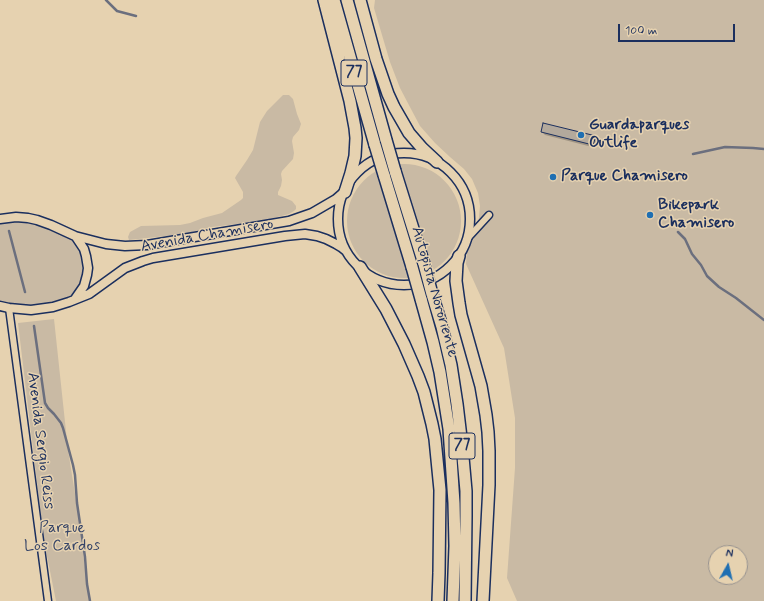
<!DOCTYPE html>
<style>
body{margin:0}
#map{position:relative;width:764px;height:601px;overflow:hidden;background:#e6d2b0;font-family:Mynerve,sans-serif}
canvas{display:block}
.north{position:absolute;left:708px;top:545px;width:40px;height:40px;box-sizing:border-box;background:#e6d2b0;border:1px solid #95918f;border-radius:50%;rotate:8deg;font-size:11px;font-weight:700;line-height:16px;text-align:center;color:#1b2f5e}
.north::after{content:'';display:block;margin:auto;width:14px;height:18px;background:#1f6fb2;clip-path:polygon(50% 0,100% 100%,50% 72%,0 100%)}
.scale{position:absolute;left:618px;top:24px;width:117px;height:18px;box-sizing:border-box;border:2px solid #1b2f5e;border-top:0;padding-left:5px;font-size:12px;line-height:14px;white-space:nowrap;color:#1b2f5e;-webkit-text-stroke:3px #e6d2b0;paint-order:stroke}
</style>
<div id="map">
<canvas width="764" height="601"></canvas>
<div class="north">N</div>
<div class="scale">100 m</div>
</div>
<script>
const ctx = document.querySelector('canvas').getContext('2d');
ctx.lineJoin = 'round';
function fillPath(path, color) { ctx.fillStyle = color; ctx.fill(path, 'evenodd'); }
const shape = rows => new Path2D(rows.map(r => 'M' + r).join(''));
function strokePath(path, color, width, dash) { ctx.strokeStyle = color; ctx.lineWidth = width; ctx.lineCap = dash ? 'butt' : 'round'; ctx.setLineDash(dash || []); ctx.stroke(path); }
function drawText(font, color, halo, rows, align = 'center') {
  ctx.font = font + ' Mynerve,sans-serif'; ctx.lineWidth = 3; ctx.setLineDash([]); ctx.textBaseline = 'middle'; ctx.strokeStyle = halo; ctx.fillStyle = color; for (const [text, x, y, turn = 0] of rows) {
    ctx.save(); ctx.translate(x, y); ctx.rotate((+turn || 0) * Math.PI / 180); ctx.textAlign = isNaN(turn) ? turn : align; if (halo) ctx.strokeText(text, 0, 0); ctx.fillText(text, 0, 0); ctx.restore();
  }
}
fillPath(shape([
 [375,0,764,0,764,601,517,601,507,578,515,468,515,418,504,348,466,264,467,251,474,238,478,227,480,206,478,193,472,179,464,169,450,157,435,143,420,126,411,109,400,88,390,62,374,8],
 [716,553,740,553,740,577,716,577],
 [283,95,289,95,293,99,297,114,301,124,299,130,293,137,292,141,294,153,293,159,282,171,281,174,282,180,281,186,278,192,278,195,292,201,296,206,296,209,294,211,289,214,262,221,212,227,184,234,129,240,128,237,130,232,141,226,180,225,190,223,203,218,222,213,241,200,243,198,243,192,235,178,236,176,247,160,253,150,260,122,267,111],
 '347 221a57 57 0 1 1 114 0a57 57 0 1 1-114 0Z',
 [13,222,21,222,39,225,75,241,81,250,85,269,81,284,77,289,70,296,60,302,38,305,15,305,0,302,0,224],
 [54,319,68,450,79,519,87,584,91,601,56,601,44,541,18,323]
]), '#c9baa4');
fillPath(shape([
 [542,132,595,137,598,140,596,148,545,135]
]), '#0003');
strokePath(shape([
 [106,0,117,11,136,16],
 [693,154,725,147,753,148,764,149],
 [9,231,25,292],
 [678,232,685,239,692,254,701,265,707,276,719,287,736,298,764,320],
 [34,326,45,403,48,408,54,414,61,423,63,428,73,465,75,475,77,503,85,557,87,584,90,601]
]), '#6b6f7e', 2.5);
const building = shape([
 [543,123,596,136,593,145,541,132,543,123]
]);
fillPath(building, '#b3a99c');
strokePath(building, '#1b2f5e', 1);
const minor = shape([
 [467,239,489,215],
 [9,308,48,601]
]);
const tertiary = shape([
 '338 219a66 66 0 1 1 132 0a66 66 0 1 1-132 0Z',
 [0,219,16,217,28,218,37,220,51,225,75,236,106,244,125,246,147,245,289,221,312,213,336,199,344,192],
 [75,299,84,286,87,275,88,268,86,256,84,249,76,237],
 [0,306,9,308,31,310,53,307,69,302,89,294,125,268,143,261,153,258,285,236,305,234,317,236,326,239,336,244,341,247,346,251]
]);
const motorway = shape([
 [324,0,350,101,355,128,356,138,355,156,351,173,345,192],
 [334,0,375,145],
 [347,0,386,140],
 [360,0,376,59,388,94,394,107,409,133,422,148,437,162],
 [395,171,424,264],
 [384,175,412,267],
 [459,256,457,263,456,281,459,303,461,315,481,386,486,415,488,432,489,451,489,485,483,601],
 [360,267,386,309,404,344,418,376,424,392,432,424,435,439,440,490,439,573,438,601],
 [432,294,442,327,451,365,457,404,462,446,466,491,466,516,465,601],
 [421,299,433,342,440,372,449,429,454,503,455,546,453,601]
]);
strokePath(minor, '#1b2f5e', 9);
strokePath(tertiary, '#1b2f5e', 11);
strokePath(motorway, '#1b2f5e', 14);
strokePath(minor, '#e6d2b0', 6);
strokePath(tertiary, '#e6d2b0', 8);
strokePath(motorway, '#e6d2b0', 11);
const motorwayBridge = shape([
 [386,140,395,171],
 [375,145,384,175],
 [424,264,432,294],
 [412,267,421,299]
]);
strokePath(motorwayBridge, '#1b2f5e', 14, []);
strokePath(motorwayBridge, '#e6d2b0', 11);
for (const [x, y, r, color] of [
 [581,135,4,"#1f6fb2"],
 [553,177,4,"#1f6fb2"],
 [650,215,4,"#1f6fb2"]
]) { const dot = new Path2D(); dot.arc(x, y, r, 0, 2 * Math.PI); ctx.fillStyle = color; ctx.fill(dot); strokePath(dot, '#e6d2b0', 1.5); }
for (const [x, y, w] of [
 [354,73,26],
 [462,446,26]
]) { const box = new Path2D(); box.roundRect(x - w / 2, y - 13, w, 26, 3); ctx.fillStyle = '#e6d2b0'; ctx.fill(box); strokePath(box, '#1b2f5e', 1); }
drawText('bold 15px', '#1b2f5e', null, [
 ["77",354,73],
 ["77",462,446]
]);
drawText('bold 16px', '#1b2f5e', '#e6d2b0', [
 ["Guardaparques",589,126],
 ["Outlife",589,144],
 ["Parque Chamisero",561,177],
 ["Bikepark",658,206],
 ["Chamisero",658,224]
], 'left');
drawText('16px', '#1b2f5e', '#e6d2b0', [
 ["Avenida Chamisero",207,236,-10],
 ["Autopista Nororiente",434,292,74],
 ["Avenida Sergio Reiss",40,441,83]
]);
drawText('16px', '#354468', '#e6d2b0', [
 ["Parque",62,529],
 ["Los Cardos",62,547]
]);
</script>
